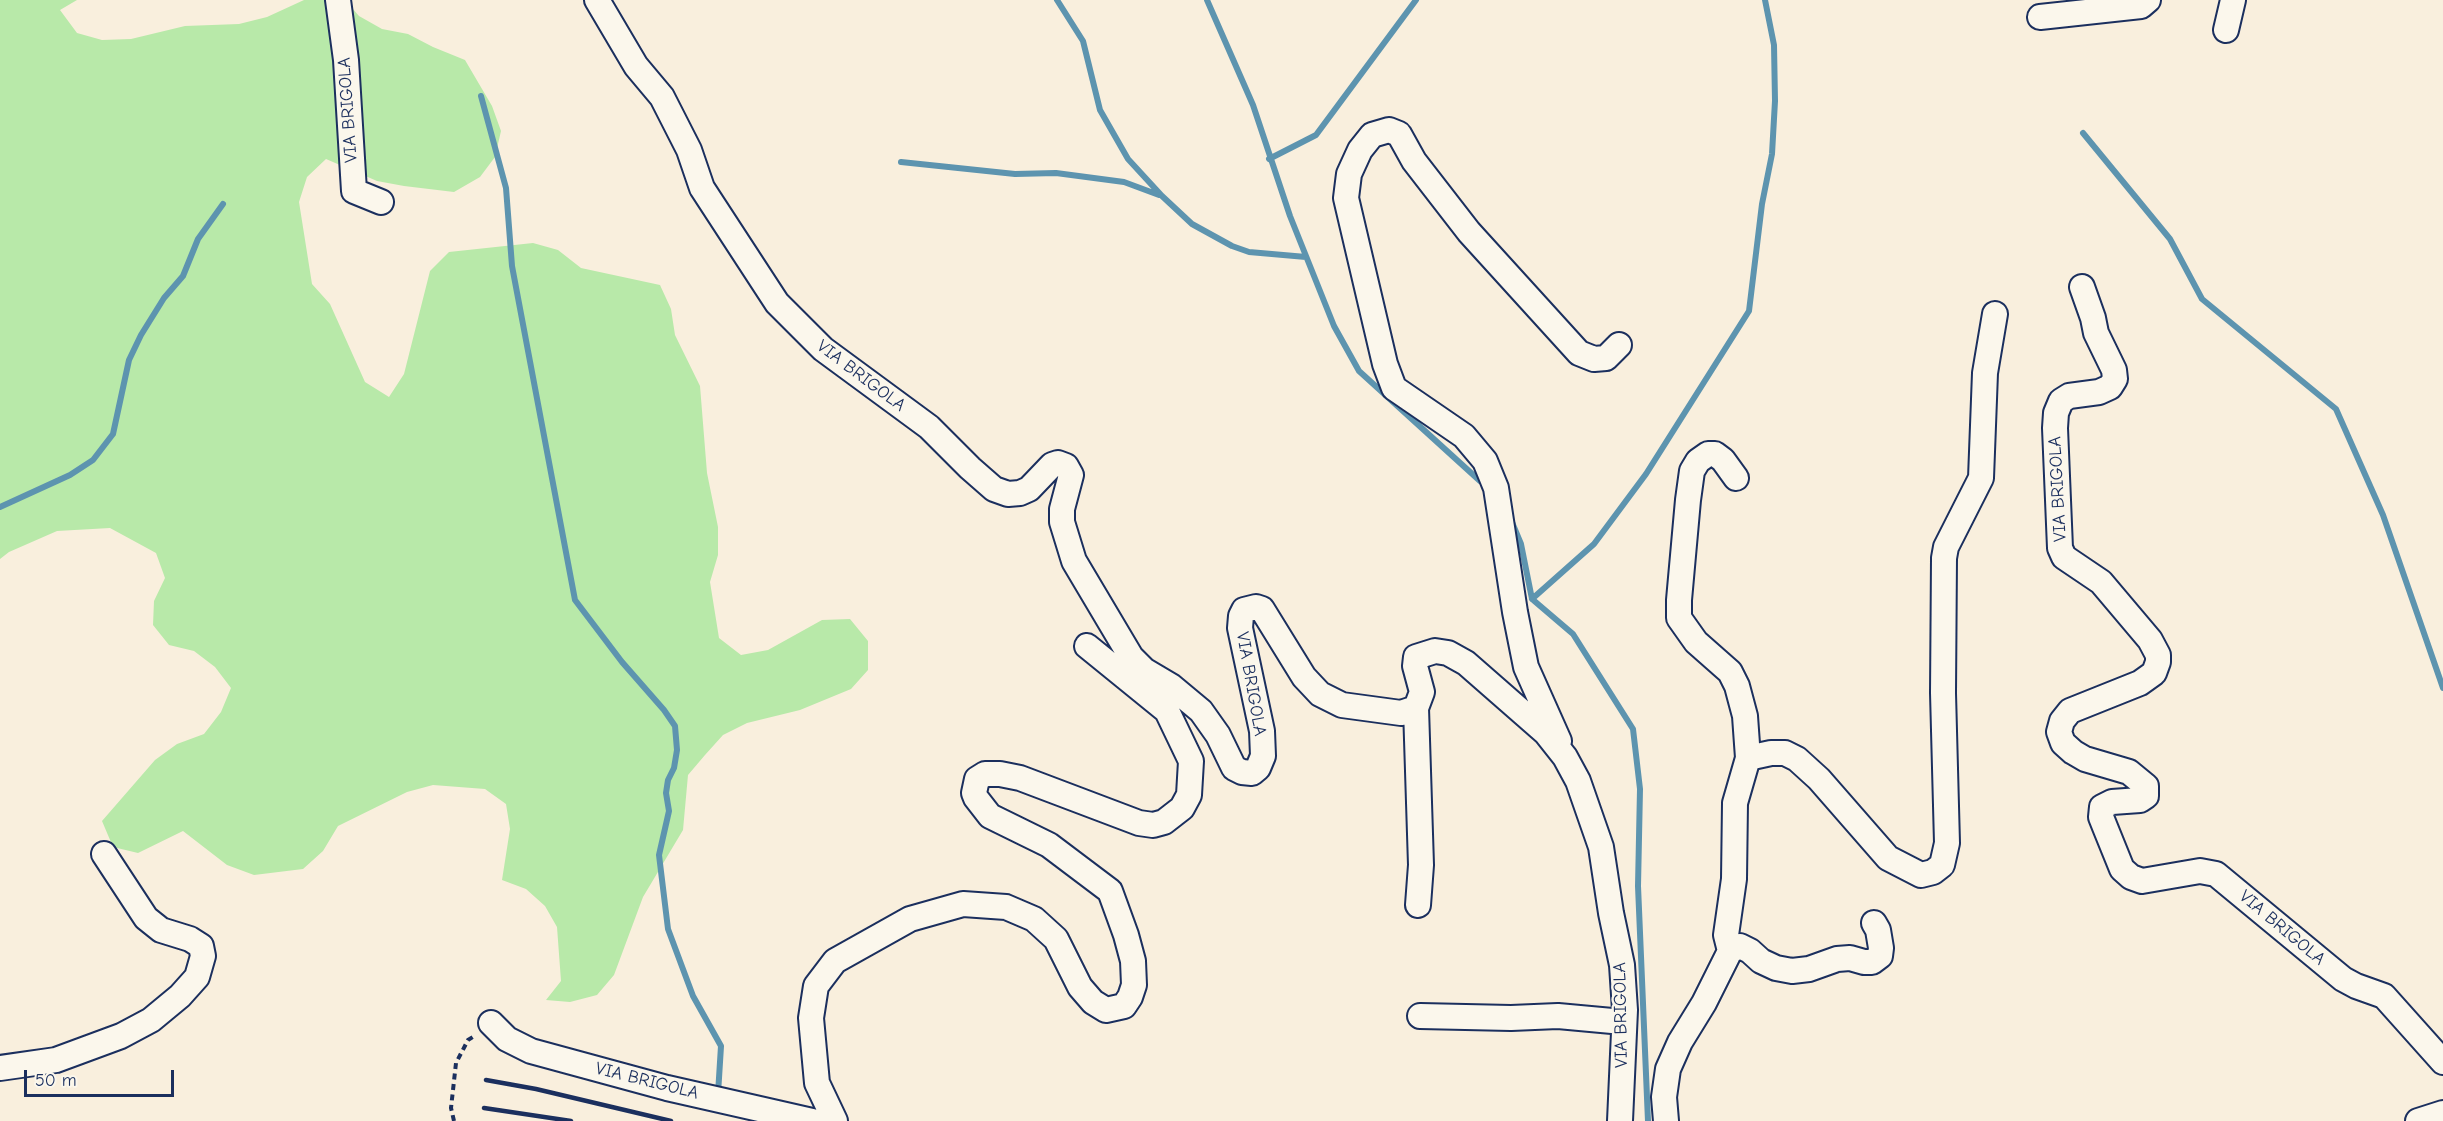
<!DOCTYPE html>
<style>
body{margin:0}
#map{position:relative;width:2443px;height:1121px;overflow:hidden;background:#f9efdd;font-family:"Comic Neue",sans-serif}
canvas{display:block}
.scale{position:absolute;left:24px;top:1070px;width:150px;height:27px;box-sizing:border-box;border:3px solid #1b2f5e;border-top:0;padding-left:8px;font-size:18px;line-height:21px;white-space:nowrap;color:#1b2f5e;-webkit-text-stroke:4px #fbf7ec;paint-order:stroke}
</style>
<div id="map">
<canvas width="2443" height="1121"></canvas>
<div class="scale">50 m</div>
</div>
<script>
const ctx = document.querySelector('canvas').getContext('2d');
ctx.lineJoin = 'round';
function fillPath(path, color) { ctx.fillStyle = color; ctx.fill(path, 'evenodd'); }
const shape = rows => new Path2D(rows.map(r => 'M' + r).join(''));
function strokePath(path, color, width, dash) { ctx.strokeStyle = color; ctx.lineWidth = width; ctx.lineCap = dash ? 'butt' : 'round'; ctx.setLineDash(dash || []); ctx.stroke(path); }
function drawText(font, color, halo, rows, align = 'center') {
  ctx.font = font + ' "Comic Neue",sans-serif'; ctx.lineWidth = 4.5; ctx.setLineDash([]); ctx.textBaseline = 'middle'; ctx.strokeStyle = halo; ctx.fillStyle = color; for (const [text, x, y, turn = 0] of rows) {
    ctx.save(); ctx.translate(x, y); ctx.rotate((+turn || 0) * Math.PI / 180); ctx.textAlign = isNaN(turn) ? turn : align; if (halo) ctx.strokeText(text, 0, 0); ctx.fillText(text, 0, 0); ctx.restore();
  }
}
fillPath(shape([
 [0,0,77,0,60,10,77,33,102,40,131,39,185,26,239,24,267,17,304,0,345,0,359,16,382,29,408,34,433,47,465,60,492,106,501,131,495,157,480,177,454,192,404,186,377,181,326,159,307,177,299,202,312,284,330,304,365,382,389,397,404,374,430,271,449,252,533,243,558,250,581,268,660,285,671,309,675,335,700,386,707,473,718,527,718,555,710,582,719,638,741,655,768,650,822,620,850,619,868,641,868,670,851,689,800,710,747,723,723,735,705,755,688,775,683,830,643,897,614,975,597,995,570,1002,546,1000,561,981,557,927,545,906,526,889,502,880,510,829,506,804,485,789,433,785,407,792,338,826,323,851,303,869,254,875,227,865,183,831,138,853,113,847,102,821,155,760,177,744,204,734,221,712,231,688,215,667,194,651,169,645,153,625,154,601,165,578,156,553,110,528,57,531,9,552,0,559]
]), '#b8e9a9');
strokePath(shape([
 [1057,0,1083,41,1100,110,1128,159,1162,196,1192,224,1232,246,1249,252,1306,257],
 [1207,0,1253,105,1290,216,1334,326,1359,371,1480,481],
 [481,96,506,188,512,266,575,600,622,662,664,710,675,726,677,750,674,768,668,780,666,793,669,811,659,855,668,929,693,996,721,1046,718,1094],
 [2083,133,2170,239,2202,299,2336,409,2383,515,2443,688],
 [1269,159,1316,135,1416,0],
 [901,162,1015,174,1056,173,1124,182,1159,195],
 [0,507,70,475,93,460,113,434,129,360,141,335,164,298,183,276,198,239,223,204],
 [1511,520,1521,544,1532,599,1573,634,1633,729,1640,789,1638,886,1648,1121],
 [1532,599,1594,544,1646,474,1749,311,1762,204,1772,154,1775,101,1774,45,1765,0]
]), '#5d94af', 6);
const minor = shape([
 [338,0,346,60,354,191,381,202],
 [597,0,636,66,662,97,689,150,702,188,777,303,823,349,929,427,970,468,994,489,1008,494,1020,493,1029,489,1052,465,1058,463,1066,466,1071,475,1062,509,1062,522,1074,561,1131,657,1144,670,1171,686,1201,711,1218,735,1234,768,1242,772,1252,773,1258,768,1263,756,1262,731,1240,628,1241,616,1244,610,1256,607,1262,609,1304,677,1320,694,1342,705,1401,713,1416,708,1422,692,1415,666,1416,657,1435,651,1448,653,1466,663,1546,733,1565,757,1578,781,1601,847,1611,913,1622,965,1625,1010,1620,1121],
 [2040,17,2141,6,2148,0],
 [2226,30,2233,0],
 [2082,287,2093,318,2096,333,2114,370,2115,379,2110,387,2099,392,2069,396,2061,401,2056,413,2055,428,2060,548,2064,557,2101,582,2150,640,2158,655,2158,662,2154,673,2140,683,2070,711,2062,721,2059,732,2063,743,2073,752,2085,759,2129,772,2146,786,2146,796,2140,800,2112,802,2102,807,2101,817,2105,827,2122,869,2131,877,2142,881,2200,871,2216,874,2343,979,2356,986,2384,996,2443,1062],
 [1416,708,1421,865,1418,905],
 [1559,741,1526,667,1515,612,1496,488,1485,461,1464,436,1394,388,1385,364,1346,198,1349,174,1360,150,1372,135,1389,130,1399,134,1414,161,1469,232,1579,353,1594,359,1606,358,1619,345],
 [1748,758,1771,753,1785,753,1797,759,1819,779,1888,858,1921,875,1933,872,1942,865,1947,843,1943,693,1944,558,1946,547,1981,478,1985,373,1995,314],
 [1730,951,1740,946,1750,951,1761,961,1776,968,1792,971,1809,969,1837,959,1850,958,1864,962,1872,962,1880,956,1881,948,1878,930,1874,923],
 [1420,1016,1511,1018,1558,1016,1623,1022],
 [491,1023,507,1039,531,1051,667,1088,812,1121],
 [0,1068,56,1060,121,1036,151,1020,180,996,197,977,203,956,201,946,190,939,161,930,146,918,104,854],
 [835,1121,817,1083,811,1018,816,986,835,961,910,919,963,904,1006,907,1034,919,1056,939,1080,987,1093,1002,1106,1010,1124,1006,1130,997,1134,985,1133,961,1126,935,1110,891,1049,845,990,816,976,798,974,793,977,779,985,774,1000,774,1020,778,1139,823,1153,825,1164,822,1182,808,1189,795,1191,761,1167,711,1087,646],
 [1666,1121,1664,1097,1668,1069,1680,1042,1704,1003,1730,951,1726,935,1734,879,1735,803,1748,758,1745,716,1737,686,1730,672,1696,642,1679,618,1679,600,1688,500,1692,471,1698,461,1708,454,1715,454,1723,460,1736,478],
 [2418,1121,2443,1113]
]);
strokePath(minor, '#1b2f5e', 28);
strokePath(shape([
 [454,1121,451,1108,456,1063,468,1040,476,1035]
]), '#1b2f5e', 4, [6, 4.5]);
strokePath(minor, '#fbf7ec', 24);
strokePath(shape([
 [486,1080,536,1089,671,1121],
 [484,1108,571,1121]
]), '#1b2f5e', 4.5);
drawText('18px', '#1b2f5e', '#fbf7ec', [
 ["VIA BRIGOLA",348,110,-94],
 ["VIA BRIGOLA",861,376,37],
 ["VIA BRIGOLA",2058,489,-93],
 ["VIA BRIGOLA",1251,684,80],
 ["VIA BRIGOLA",2282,928,40],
 ["VIA BRIGOLA",1621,1015,-91],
 ["VIA BRIGOLA",647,1081,14]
]);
</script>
